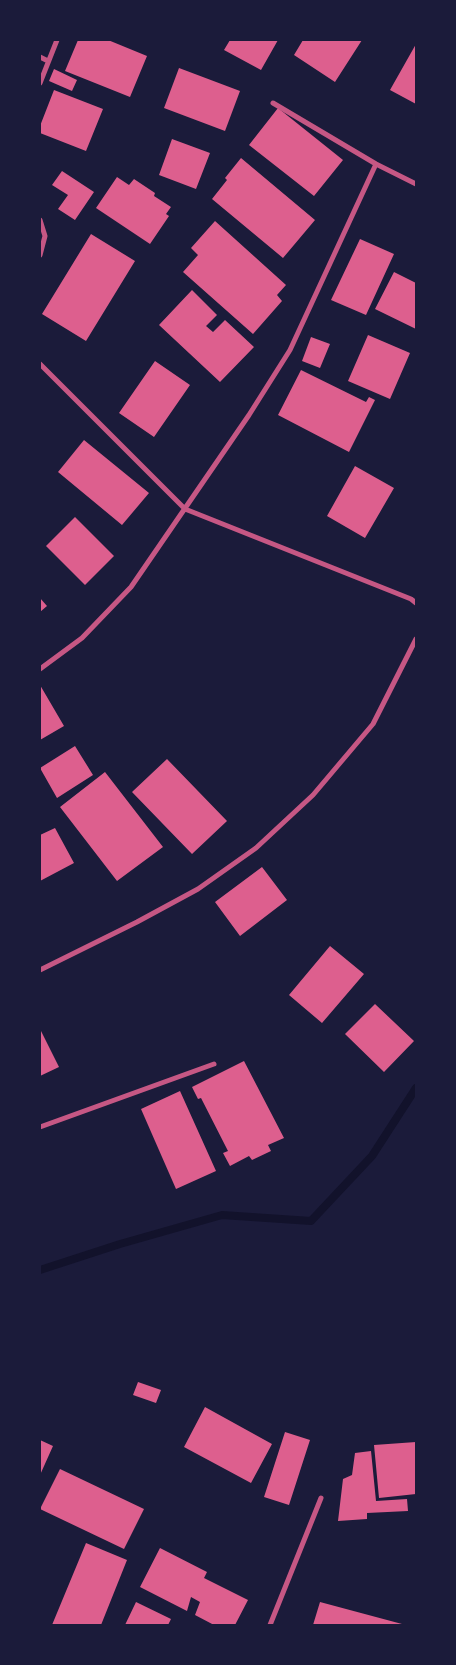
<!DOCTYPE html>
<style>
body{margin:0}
#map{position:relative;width:456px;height:1665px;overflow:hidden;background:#1b1b3a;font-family:"DejaVu Sans",sans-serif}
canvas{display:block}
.frame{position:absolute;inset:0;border:41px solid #1b1b3a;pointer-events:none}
</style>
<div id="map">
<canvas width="456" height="1665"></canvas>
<div class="frame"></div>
</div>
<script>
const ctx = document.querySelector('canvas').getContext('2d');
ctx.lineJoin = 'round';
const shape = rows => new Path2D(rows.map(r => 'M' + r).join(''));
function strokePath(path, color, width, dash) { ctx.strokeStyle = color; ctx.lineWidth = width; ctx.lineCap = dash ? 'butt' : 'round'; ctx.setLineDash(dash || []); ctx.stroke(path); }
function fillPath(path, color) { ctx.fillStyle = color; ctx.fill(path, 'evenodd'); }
strokePath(shape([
 [40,1270,120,1244,222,1215,311,1221,372,1156,416,1088]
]), '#12122b', 8);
fillPath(shape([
 [78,40,108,40,147,56,130,97,65,71],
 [230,40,278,40,261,70,224,50],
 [303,40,362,40,335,82,294,55],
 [416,44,416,104,390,90],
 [179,68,240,91,225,131,164,108],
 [54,69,77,80,72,91,49,81],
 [54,90,103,109,86,151,40,133,40,126],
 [278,108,343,160,314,196,249,145],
 [172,139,210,153,196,189,159,175],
 [241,158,315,220,283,258,212,199,227,180,225,178],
 [62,171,94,192,75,220,58,209,68,195,52,185],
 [117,177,129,185,134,179,155,193,154,196,171,207,166,214,169,216,150,244,96,208],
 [215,221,286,285,277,295,282,301,253,334,183,272,198,255,191,248],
 [91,234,135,261,86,341,42,314],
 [360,239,394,254,366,315,331,300],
 [394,272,416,283,416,329,375,309],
 [192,290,217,315,206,326,213,332,225,320,254,347,220,382,159,325],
 [368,335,410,353,390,399,348,381],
 [311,337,330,344,320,368,302,361],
 [155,361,190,385,154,437,119,413],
 [301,370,366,402,369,397,375,400,349,452,278,415],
 [84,440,149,493,122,525,58,472],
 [355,466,394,488,365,538,327,516],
 [75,517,114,556,85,585,46,546],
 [40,598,47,606,40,612],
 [40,685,64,726,40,740],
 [75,746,93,775,57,798,40,768],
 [167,759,227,821,192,854,132,792],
 [105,772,163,847,117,881,60,807],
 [55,828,74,863,40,881,40,835],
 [262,867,287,900,240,936,215,902],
 [330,946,364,974,322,1023,289,995],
 [375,1004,414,1041,384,1072,345,1034],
 [40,1029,59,1067,40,1076],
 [244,1061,284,1138,268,1145,271,1151,252,1160,249,1156,230,1166,223,1153,228,1151,201,1098,198,1099,192,1087],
 [180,1091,216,1171,176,1189,141,1109],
 [138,1382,161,1390,156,1403,133,1395],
 [205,1407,272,1444,251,1483,184,1447],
 [285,1432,310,1440,289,1505,264,1497],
 [40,1440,53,1446,40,1475],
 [416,1442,416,1494,379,1498,374,1445],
 [371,1451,376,1501,407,1499,408,1511,367,1513,367,1519,338,1521,343,1479,352,1475,355,1453],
 [60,1469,144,1509,124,1549,40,1509],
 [86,1543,127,1560,101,1625,52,1625],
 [160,1548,207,1572,204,1578,248,1600,235,1625,214,1625,195,1615,200,1602,191,1597,187,1611,140,1587],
 [136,1602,171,1619,168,1625,125,1625],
 [320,1602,402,1624,402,1625,313,1625]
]), '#dd5f8e');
strokePath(shape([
 [40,57,48,61],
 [40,83,57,40],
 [273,103,376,164,416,184],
 [40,220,45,236,40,255],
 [40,364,185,509,411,599,416,603],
 [40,669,82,638,131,587,249,415,290,350,376,164],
 [40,970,137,922,198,889,256,848,313,795,373,724,416,639],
 [40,1127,214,1064],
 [270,1625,321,1498]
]), '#c65784', 5);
</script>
